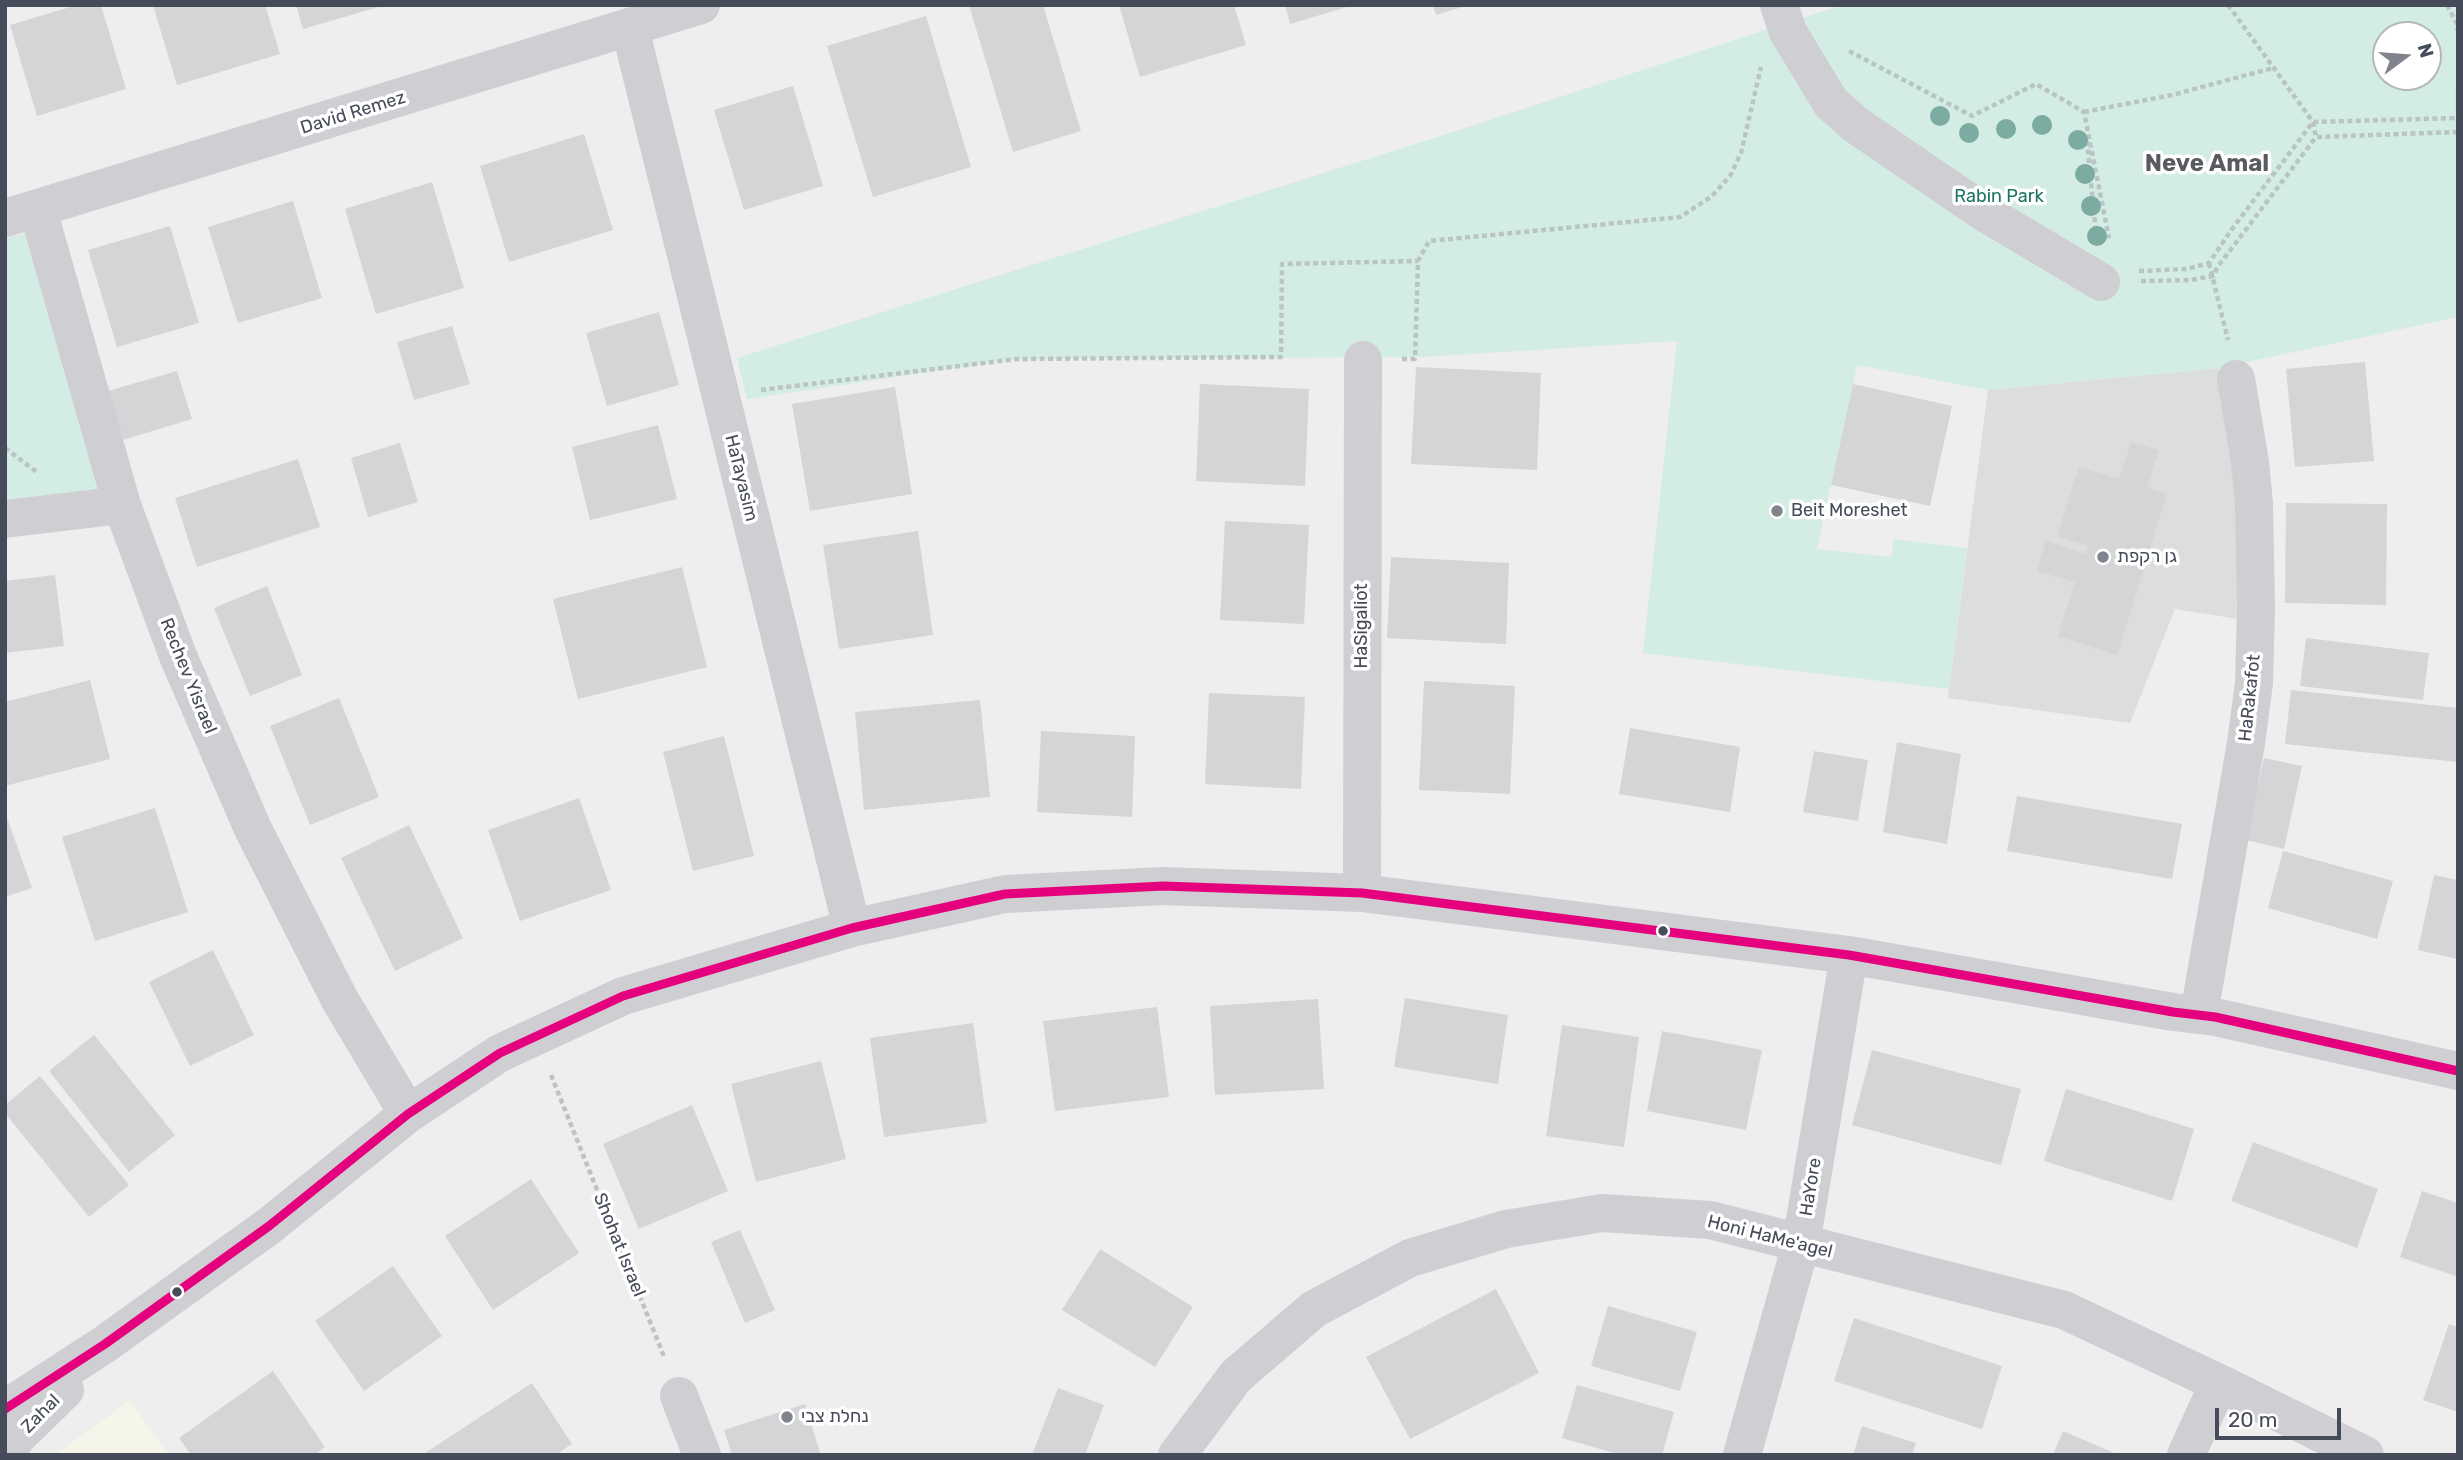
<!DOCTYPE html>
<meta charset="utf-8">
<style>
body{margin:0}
#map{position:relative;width:2463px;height:1460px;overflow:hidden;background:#eee;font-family:Rubik,sans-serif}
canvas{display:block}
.frame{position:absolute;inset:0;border:7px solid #464b59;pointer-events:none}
.north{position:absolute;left:2372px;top:21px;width:70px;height:70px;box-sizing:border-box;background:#fff;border:2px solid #b5b7bd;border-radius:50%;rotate:74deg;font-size:19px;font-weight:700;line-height:28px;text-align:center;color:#464b59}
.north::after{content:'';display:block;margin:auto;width:24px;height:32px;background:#81848d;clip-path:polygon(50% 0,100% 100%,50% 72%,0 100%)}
.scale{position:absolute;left:2215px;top:1408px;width:126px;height:32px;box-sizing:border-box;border:4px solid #464b59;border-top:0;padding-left:9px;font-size:21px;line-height:24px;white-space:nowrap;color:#464b59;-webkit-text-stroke:5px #fff;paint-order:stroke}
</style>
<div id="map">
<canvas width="2463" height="1460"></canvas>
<div class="frame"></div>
<div class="north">N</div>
<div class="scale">20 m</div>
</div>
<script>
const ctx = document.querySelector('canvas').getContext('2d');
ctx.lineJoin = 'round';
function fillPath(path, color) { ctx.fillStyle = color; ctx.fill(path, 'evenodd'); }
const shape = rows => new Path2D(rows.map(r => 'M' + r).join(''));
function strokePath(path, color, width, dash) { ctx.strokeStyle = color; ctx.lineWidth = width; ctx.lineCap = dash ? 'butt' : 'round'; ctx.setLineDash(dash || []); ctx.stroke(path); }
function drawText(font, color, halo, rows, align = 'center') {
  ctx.font = font + ' Rubik,Heebo,sans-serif'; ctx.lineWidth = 7; ctx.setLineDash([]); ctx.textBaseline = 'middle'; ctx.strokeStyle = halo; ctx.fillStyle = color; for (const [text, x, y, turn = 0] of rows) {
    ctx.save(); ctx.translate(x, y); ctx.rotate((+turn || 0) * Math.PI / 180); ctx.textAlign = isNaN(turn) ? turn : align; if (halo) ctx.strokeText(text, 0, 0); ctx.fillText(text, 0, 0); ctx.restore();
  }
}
fillPath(shape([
 [129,1401,169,1455,55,1455]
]), '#f5f5ea');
fillPath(shape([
 [2219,368,2236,454,2238,619,2175,609,2130,723,1948,698,1988,390]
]), '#dcdddd');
fillPath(shape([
 [1842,5,2458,5,2458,317,2219,368,1988,390,1857,365,1817,549,1891,557,1894,539,1967,548,1949,689,1643,653,1677,341,1423,357,1017,359,747,399,737,358,1425,141],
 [2386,35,2428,35,2428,77,2386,77],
 [31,232,106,495,5,507,5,238]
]), '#d3ece4');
fillPath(shape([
 [77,5,101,5,126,89,37,116,10,25],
 [153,5,265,5,280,54,177,85],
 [296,5,381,5,382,6,303,29],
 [969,5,1043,5,1081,131,1013,152],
 [1119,5,1234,5,1246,45,1140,77],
 [1285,5,1350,5,1350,6,1290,24],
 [1433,5,1466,5,1466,6,1436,15],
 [926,16,971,167,873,197,827,46],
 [793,86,823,186,744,210,714,110],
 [584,134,613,230,509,262,480,166],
 [432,182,464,288,376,314,345,209],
 [293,201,322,298,238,323,208,227],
 [170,226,199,323,117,347,88,250],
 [659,312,679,385,607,406,586,333],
 [452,326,470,384,414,400,397,342],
 [2365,362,2374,461,2295,467,2286,369],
 [1416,367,1541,373,1537,470,1411,464],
 [177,371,192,419,123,440,108,391],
 [1200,384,1309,389,1305,486,1196,481],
 [1853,384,1952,406,1930,506,1831,485],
 [895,387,912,494,810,511,792,404],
 [658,425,677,499,590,520,572,447],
 [2131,442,2159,450,2147,488,2167,494,2117,655,2058,636,2075,582,2037,571,2046,541,2085,554,2088,546,2057,536,2079,467,2119,479],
 [400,443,418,502,368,517,351,458],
 [298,459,320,527,197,567,175,498],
 [2286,503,2387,504,2386,605,2285,603],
 [1225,521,1309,525,1304,624,1220,620],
 [918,531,933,635,839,649,823,545],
 [1391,557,1509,563,1506,644,1387,638],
 [682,567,707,667,578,699,553,599],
 [55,575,64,646,5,653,5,581],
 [267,586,302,675,250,696,214,608],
 [2306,638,2429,653,2423,700,2300,686],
 [90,680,110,759,5,786,5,702],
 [1424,681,1515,686,1510,794,1419,790],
 [2291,690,2458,708,2458,762,2285,744],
 [1209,693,1305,697,1301,789,1205,784],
 [339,698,379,797,310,825,270,726],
 [980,700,990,797,864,810,855,712],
 [1630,728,1740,747,1730,812,1619,794],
 [1041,731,1135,736,1132,817,1037,812],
 [724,736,754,856,693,871,663,752],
 [1897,742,1961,754,1947,844,1883,832],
 [1814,751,1868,760,1858,821,1803,812],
 [2264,758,2302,766,2284,849,2246,840],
 [2017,796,2182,824,2172,879,2007,851],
 [579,798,611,890,520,921,488,830],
 [155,808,188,912,95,941,62,837],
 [5,812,32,888,5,897],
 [409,825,463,938,395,971,341,858],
 [2283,851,2393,881,2377,939,2268,908],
 [2434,875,2458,880,2458,959,2418,950],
 [213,950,254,1035,190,1066,149,982],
 [1405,998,1508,1015,1498,1084,1394,1067],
 [1318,999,1324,1089,1215,1095,1210,1006],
 [1157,1007,1169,1097,1055,1111,1043,1021],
 [973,1023,987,1123,884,1137,870,1038],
 [1562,1025,1639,1037,1624,1147,1546,1136],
 [1662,1031,1762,1050,1746,1130,1647,1111],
 [94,1035,175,1135,129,1172,49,1071],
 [1872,1050,2021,1089,2001,1165,1852,1125],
 [821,1061,846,1159,756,1182,731,1084],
 [40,1076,129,1185,89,1217,5,1113,5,1105],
 [2066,1089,2194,1129,2172,1201,2044,1161],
 [692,1105,728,1191,639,1229,603,1144],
 [2253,1142,2378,1189,2357,1248,2231,1201],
 [531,1179,579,1253,493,1310,445,1236],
 [2422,1191,2458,1203,2458,1277,2400,1257],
 [740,1230,775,1310,745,1323,711,1242],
 [1100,1249,1193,1307,1155,1367,1062,1310],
 [393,1266,442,1336,364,1391,315,1321],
 [1496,1289,1539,1373,1410,1439,1366,1357],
 [1608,1306,1697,1332,1680,1391,1591,1366],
 [1854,1318,2002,1366,1982,1429,1834,1381],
 [2449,1324,2458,1327,2458,1412,2423,1400],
 [273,1371,325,1447,314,1455,191,1455,179,1438],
 [532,1383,572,1444,555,1455,422,1455],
 [1577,1385,1674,1412,1662,1455,1621,1455,1562,1438],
 [1058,1388,1104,1405,1085,1455,1032,1455],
 [805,1404,821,1455,732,1455,724,1430],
 [1862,1426,1916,1443,1912,1455,1853,1455],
 [2063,1431,2119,1455,2053,1455]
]), '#d4d5d7');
strokePath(shape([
 [2228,5,2313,122,2316,137],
 [2447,5,2457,24,2458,32],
 [1849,51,1972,116,2036,84,2084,112,2109,238],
 [2458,92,2458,125],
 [2084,112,2172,95,2273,68],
 [2087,141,2096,233],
 [2209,263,2228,340],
 [2139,271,2187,269,2209,263,2232,229,2313,122,2458,118],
 [2141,281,2191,280,2213,276,2219,265,2316,137,2458,132],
 [1402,359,1415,359,1418,261,1429,241,1680,217,1711,197,1730,176,1741,153,1761,67],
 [761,390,1017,359,1281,357,1282,264,1418,261],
 [5,448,38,473],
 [551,1075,665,1359]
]), '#bac4c4', 4.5, [5, 3.5]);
strokePath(shape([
 [1779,5,1788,32,1831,103,1856,125,1985,213,2101,282],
 [630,28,852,928],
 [38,210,122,505,178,656,253,829,340,1000,408,1114],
 [5,218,701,5],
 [5,519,122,505],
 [1362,893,1363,360],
 [2199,1014,2246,743,2254,683,2256,608,2254,503,2250,462,2236,379],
 [679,1396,702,1455],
 [5,1409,105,1344,269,1226,408,1114,500,1053,623,996,852,928,1005,894,1163,886,1362,893,1849,955,2173,1012,2215,1017,2458,1071],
 [5,1452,19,1435,65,1390],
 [1177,1455,1236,1376,1314,1309,1410,1258,1506,1229,1602,1213,1710,1220,2064,1310,2219,1383,2365,1455],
 [1742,1455,1801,1244,1849,955],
 [2186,1455,2219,1383]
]), '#cfcfd3', 38);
strokePath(shape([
 [5,1409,105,1344,269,1226,408,1114,500,1053,623,996,852,928,1005,894,1163,886,1362,893,1849,955,2173,1012,2215,1017,2458,1071]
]), '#e5007d', 9);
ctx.fillStyle = '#7baba1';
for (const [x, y] of [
 [1940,116],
 [2042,125],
 [2006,129],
 [1969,133],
 [2078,140],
 [2085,174],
 [2091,206],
 [2097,236]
]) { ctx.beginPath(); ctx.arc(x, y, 10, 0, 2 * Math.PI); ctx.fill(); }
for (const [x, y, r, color] of [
 [1777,511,7,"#81848d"],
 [2103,557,7,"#81848d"],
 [1663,931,6,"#464b59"],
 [177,1292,6,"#464b59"],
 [787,1417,7,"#81848d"]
]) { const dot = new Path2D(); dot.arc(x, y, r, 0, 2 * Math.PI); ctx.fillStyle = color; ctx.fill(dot); strokePath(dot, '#fff', 2.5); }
drawText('18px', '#464b59', '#fff', [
 ["David Remez",353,113,-17],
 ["HaTayasim",741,478,76],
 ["HaSigaliot",1362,626,-90],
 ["Rechev Yisrael",188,676,68],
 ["HaRakafot",2250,698,-84],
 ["HaYore",1811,1187,-81],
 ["Honi HaMe'agel",1770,1237,14],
 ["Shohat Israel",619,1245,68],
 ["Zahal",41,1414,-45]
]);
drawText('18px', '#1d7462', '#fff', [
 ["Rabin Park",1999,197]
]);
drawText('18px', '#464b59', '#fff', [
 ["Beit Moreshet",1791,511],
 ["גן רקפת",2117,557],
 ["נחלת צבי",801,1417]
], 'left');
drawText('bold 24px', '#5a5b61', '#fff', [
 ["Neve Amal",2207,164]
]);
</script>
